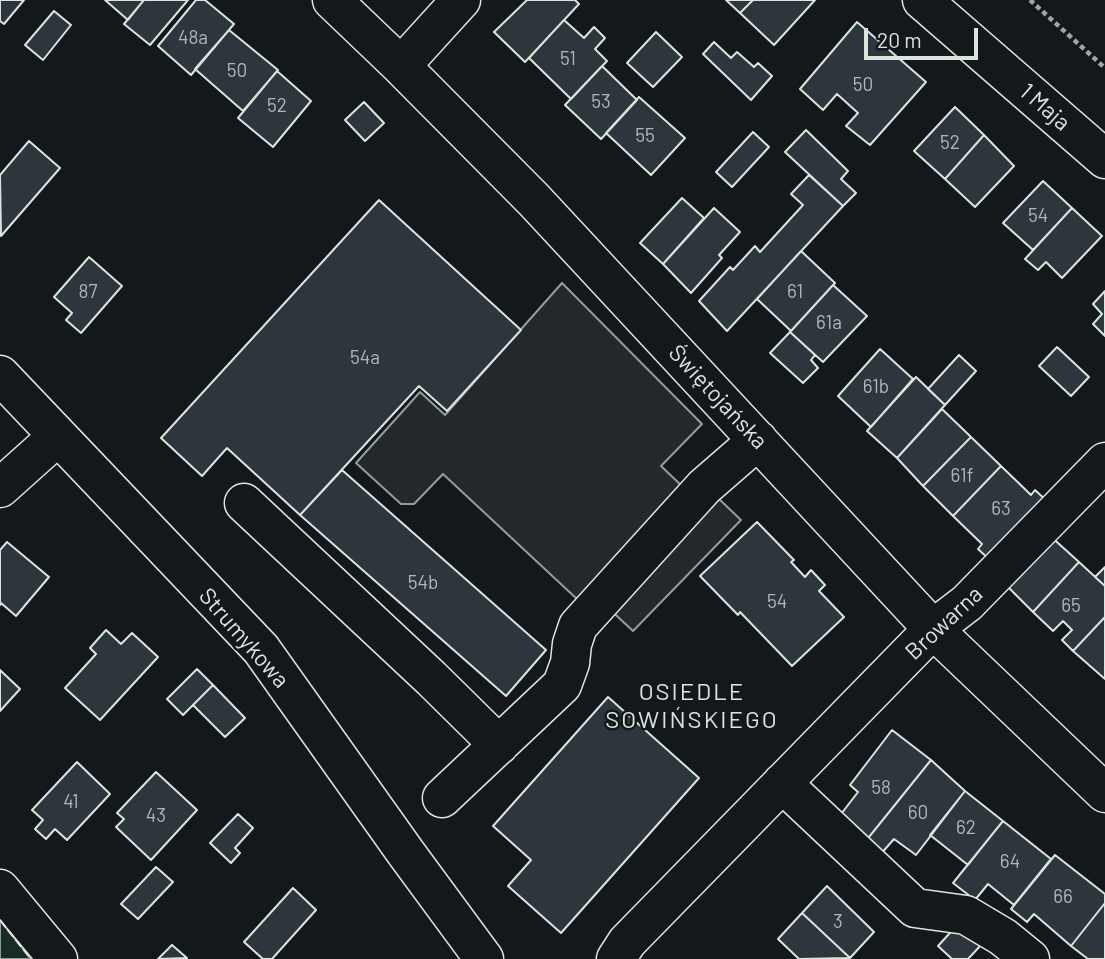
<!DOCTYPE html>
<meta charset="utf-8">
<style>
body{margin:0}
#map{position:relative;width:1105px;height:959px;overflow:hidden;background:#14181c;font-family:Barlow,sans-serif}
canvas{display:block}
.scale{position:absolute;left:864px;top:28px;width:114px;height:32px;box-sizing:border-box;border:4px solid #d8e6dc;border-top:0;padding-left:9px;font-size:21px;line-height:24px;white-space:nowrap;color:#d8e6dc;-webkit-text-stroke:5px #14181c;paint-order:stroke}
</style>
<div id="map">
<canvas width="1105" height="959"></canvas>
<div class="scale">20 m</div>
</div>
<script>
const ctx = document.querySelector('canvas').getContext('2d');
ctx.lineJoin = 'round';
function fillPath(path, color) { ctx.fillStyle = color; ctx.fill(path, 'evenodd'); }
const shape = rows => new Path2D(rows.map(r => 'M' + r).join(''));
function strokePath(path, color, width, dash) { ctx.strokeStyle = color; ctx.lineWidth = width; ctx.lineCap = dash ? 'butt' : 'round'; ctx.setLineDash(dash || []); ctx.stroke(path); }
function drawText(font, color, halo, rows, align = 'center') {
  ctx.font = font + ' Barlow,sans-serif'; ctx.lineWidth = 5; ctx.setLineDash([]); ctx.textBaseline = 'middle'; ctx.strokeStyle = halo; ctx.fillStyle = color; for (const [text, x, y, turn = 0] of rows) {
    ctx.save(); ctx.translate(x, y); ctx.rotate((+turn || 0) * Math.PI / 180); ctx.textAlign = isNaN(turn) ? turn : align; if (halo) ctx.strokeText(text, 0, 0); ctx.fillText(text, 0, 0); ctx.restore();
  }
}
const green = shape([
 [0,920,31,959,0,959,0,920]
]);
fillPath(green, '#1a2d24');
strokePath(green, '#939e99', 2);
const parking = shape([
 [562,283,702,424,661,466,707,510,718,498,741,520,633,631,589,590,578,600,443,474,414,504,401,504,356,463,420,392,445,415,562,283]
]);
fillPath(parking, '#24282b');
strokePath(parking, '#939e99', 2);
const building = shape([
 [0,0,24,0,4,24,0,21,0,0],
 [105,0,144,0,128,20,105,0],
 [144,0,188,0,150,45,124,24,144,0],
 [196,0,205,0,234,24,191,75,158,46,196,0],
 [527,0,575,0,579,4,525,62,494,32,527,0],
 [726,0,753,0,740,13,726,0],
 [753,0,815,0,774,45,740,13,753,0],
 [54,11,71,25,43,60,25,45,54,11],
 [564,20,584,38,594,27,605,38,595,49,607,61,571,99,529,58,564,20],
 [857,22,926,82,870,145,846,126,858,113,837,94,823,110,800,89,857,22],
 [229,30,278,70,243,111,195,69,229,30],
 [656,32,682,57,653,87,627,63,656,32],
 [714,42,731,58,737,52,754,67,758,63,772,76,751,100,703,54,714,42],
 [602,66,637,100,601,139,565,105,602,66],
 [277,71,311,101,273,147,238,118,277,71],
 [639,97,685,138,651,175,606,133,639,97],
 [364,102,384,123,365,141,345,120,364,102],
 [955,107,984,135,945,179,914,151,955,107],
 [806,130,848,171,841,179,856,193,843,206,785,152,806,130],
 [753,132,769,147,732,187,716,172,753,132],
 [984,135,1014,166,975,207,945,179,984,135],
 [29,141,60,168,1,236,0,175,29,141],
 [809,175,843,206,727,331,699,301,730,267,733,270,755,246,760,252,803,205,791,194,809,175],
 [1043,181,1072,208,1033,250,1003,223,1043,181],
 [682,198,704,218,663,264,640,243,682,198],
 [379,200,521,330,447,411,419,386,300,515,227,448,202,476,161,438,379,200],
 [714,208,740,232,719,255,722,258,691,293,663,264,714,208],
 [1072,208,1102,236,1062,278,1046,262,1038,270,1025,259,1072,208],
 [801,251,835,283,791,331,757,299,801,251],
 [89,257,122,286,81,333,66,320,72,313,54,297,89,257],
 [833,285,867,316,823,362,790,332,833,285],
 [1105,291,1105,336,1093,324,1102,314,1093,304,1105,291],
 [790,332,815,355,811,360,818,368,803,383,770,353,790,332],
 [1057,347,1089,377,1071,396,1039,366,1057,347],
 [880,349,913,379,871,427,838,396,880,349],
 [959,355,976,371,945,405,928,389,959,355],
 [916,377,945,405,897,458,867,431,916,377],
 [942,409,971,437,923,486,897,458,942,409],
 [971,437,1001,466,953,516,923,486,971,437],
 [1001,466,1031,495,1035,490,1049,503,992,562,978,549,982,544,953,516,1001,466],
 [342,470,546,650,506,696,300,515,342,470],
 [757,522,794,560,791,562,805,577,811,570,825,585,819,591,844,617,792,666,740,612,738,615,700,576,757,522],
 [1048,534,1079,562,1033,612,1003,582,1048,534],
 [7,542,49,577,16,616,1,603,0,605,0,550,7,542],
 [1079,562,1105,586,1105,617,1073,651,1062,640,1072,630,1063,621,1053,631,1033,612,1079,562],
 [1105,567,1105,586,1095,577,1105,567],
 [1105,617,1105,679,1073,651,1105,617],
 [106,630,121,644,132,633,158,657,100,720,65,688,96,654,90,648,106,630],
 [197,669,213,685,183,715,167,699,197,669],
 [0,670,20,689,0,711,0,670],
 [213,685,245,718,225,737,193,705,213,685],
 [608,697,699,778,561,933,508,886,531,860,493,826,608,697],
 [892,730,931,760,865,842,838,818,858,792,850,785,892,730],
 [931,760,965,791,916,855,894,839,879,856,865,842,931,760],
 [77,762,110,794,67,840,55,829,46,839,35,829,43,820,32,810,77,762],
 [156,772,197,810,151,860,116,827,124,819,117,813,156,772],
 [965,791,1003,821,968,865,930,835,965,791],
 [238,814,253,828,235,848,240,853,231,863,210,843,238,814],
 [1003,821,1051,859,1014,905,988,884,975,900,953,883,1003,821],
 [1055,855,1105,894,1105,903,1071,946,1034,914,1027,922,1011,909,1055,855],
 [156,867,173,882,138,919,121,904,156,867],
 [827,886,874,932,850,958,802,913,827,886],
 [293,888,316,910,272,959,263,959,244,942,293,888],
 [1105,903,1105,959,1088,959,1071,946,1105,903],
 [802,913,850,958,799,959,778,939,802,913],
 [959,923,982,944,968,959,952,959,938,946,959,923],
 [172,945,187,958,158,959,172,945]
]);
fillPath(building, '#2c363c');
strokePath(building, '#d8e6dc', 2);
const minor = shape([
 [332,0,401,66,534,200,933,629,1105,793],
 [922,0,1105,159],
 [401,66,461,0],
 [0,375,261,649,406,853,484,959],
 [0,488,58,436],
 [244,503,431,678,499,745],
 [782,783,915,908,966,915,1003,937,1030,959],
 [442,798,562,685,570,663,572,644,578,626,704,487,758,440],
 [0,889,58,959],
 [616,959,627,942,933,629,967,603,1105,462]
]);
strokePath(minor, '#d8e6dc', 41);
strokePath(shape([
 [1030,0,1105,68]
]), '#9da8a2', 4.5, [5, 3.5]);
strokePath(minor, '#14181c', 38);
strokePath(shape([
 [0,920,31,959]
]), '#d8e6dc', 2, [9, 3.5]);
drawText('19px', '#adbab4', null, [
 ["48a",193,38],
 ["51",568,59],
 ["50",237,71],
 ["50",863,85],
 ["53",601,102],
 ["52",277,106],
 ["55",645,136],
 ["52",950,143],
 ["54",1038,216],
 ["87",88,292],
 ["61",795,292],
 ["61a",829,323],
 ["54a",365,358],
 ["61b",876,387],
 ["61f",962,476],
 ["63",1001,509],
 ["54b",423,583],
 ["54",777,602],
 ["65",1071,606],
 ["58",881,788],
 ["41",71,802],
 ["60",918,813],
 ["43",156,816],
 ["62",966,828],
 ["64",1010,862],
 ["66",1063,897],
 ["3",838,922]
]);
drawText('23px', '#d8e6dc', '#14181c', [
 ["1 Maja",1045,107,41],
 ["Świętojańska",718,397,47],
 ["Browarna",944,623,-43],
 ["Strumykowa",244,638,49]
]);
ctx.letterSpacing = '2px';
drawText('24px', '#d8e6dc', '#14181c', [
 ["OSIEDLE",692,692],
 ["SOWIŃSKIEGO",692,720]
]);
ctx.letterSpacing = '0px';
</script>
